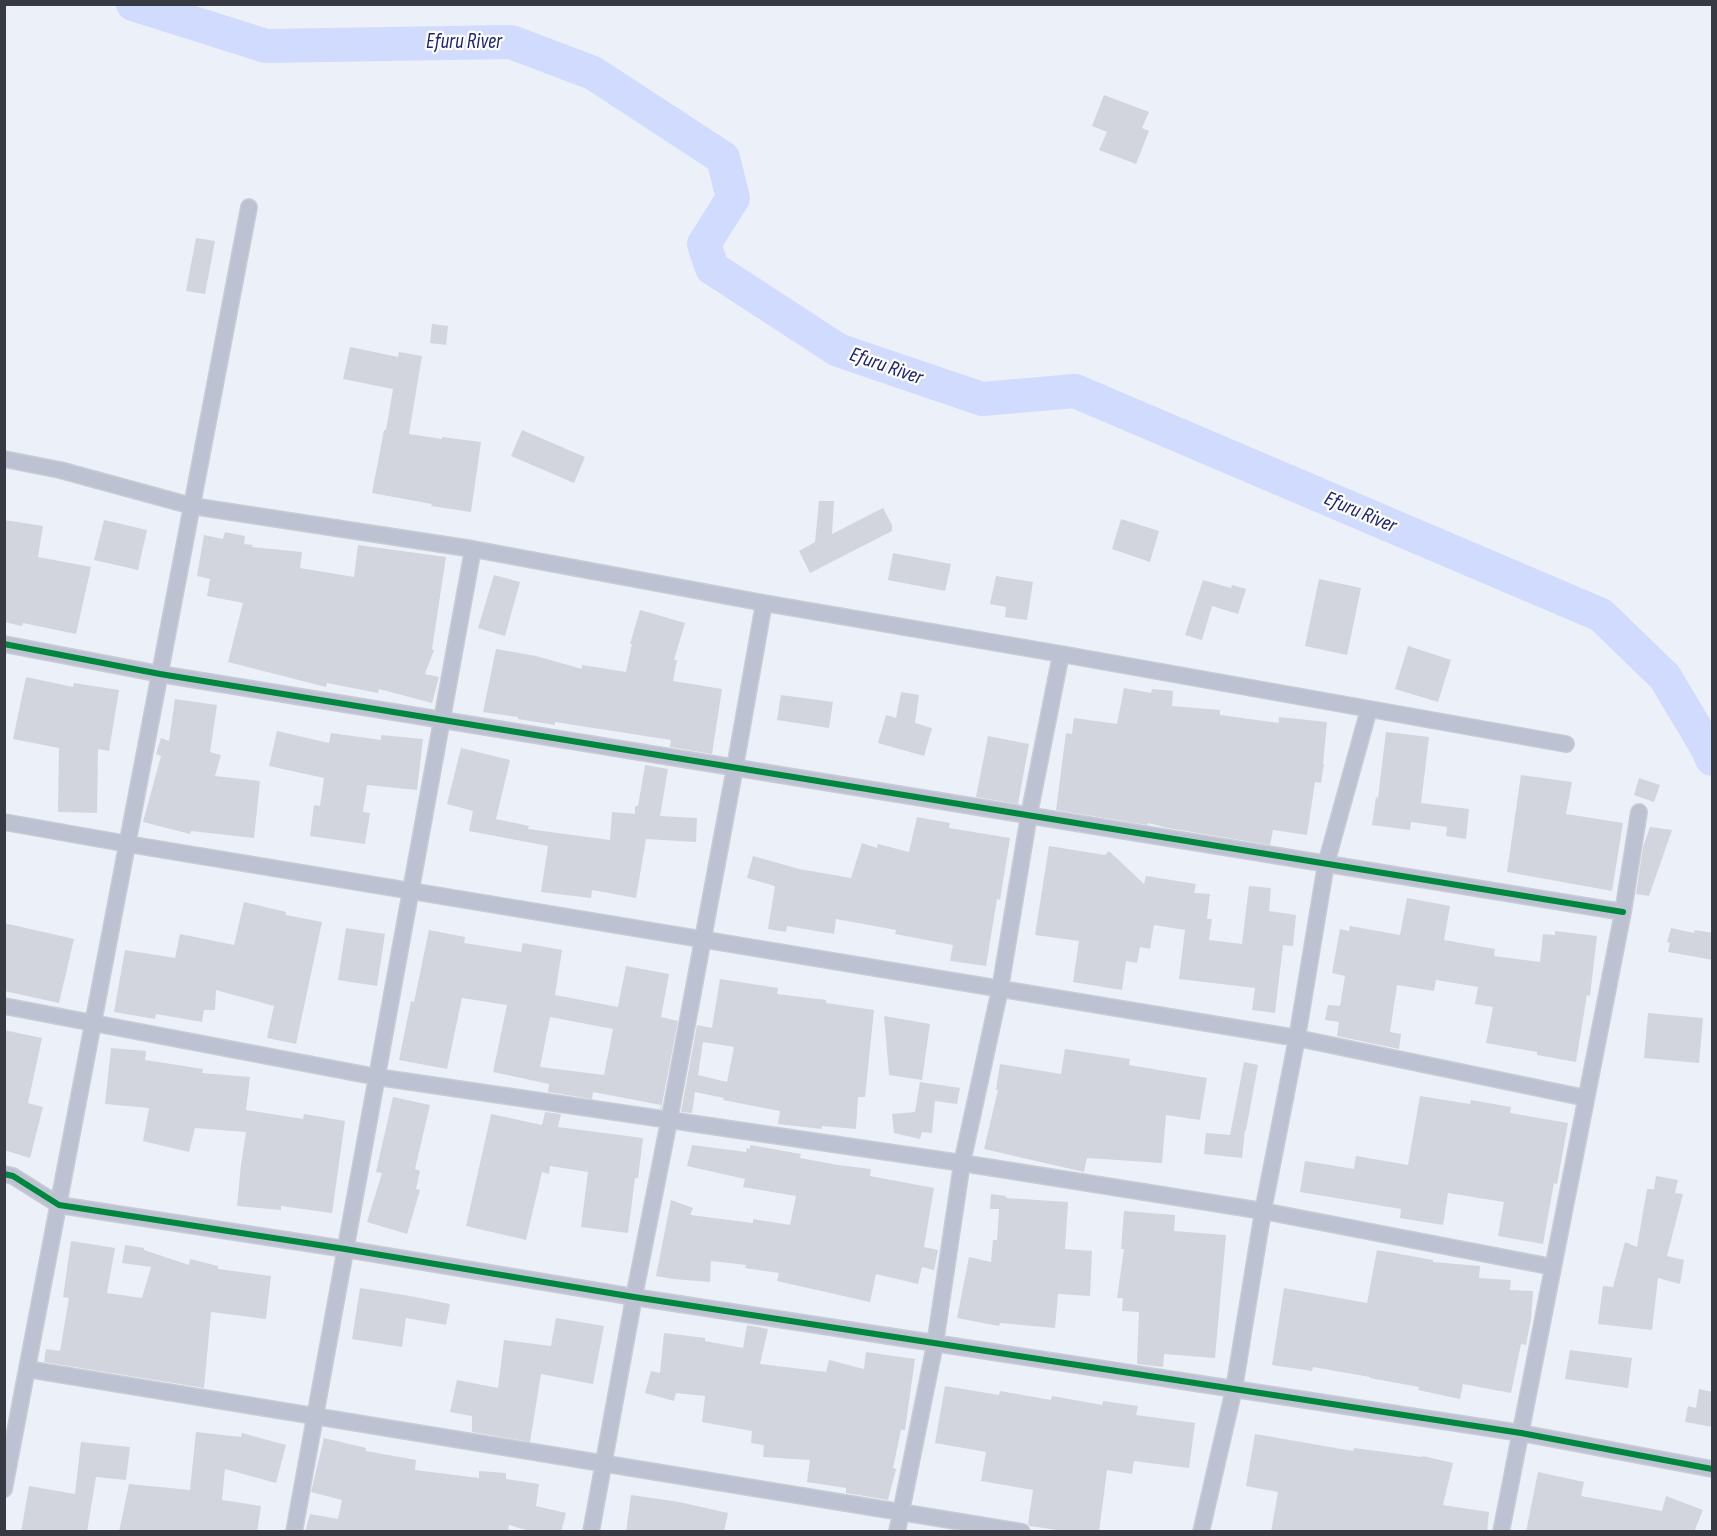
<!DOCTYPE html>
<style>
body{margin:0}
#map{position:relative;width:1717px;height:1536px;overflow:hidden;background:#ecf0f9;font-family:"Sofia Sans Condensed",sans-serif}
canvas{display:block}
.frame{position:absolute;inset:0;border:6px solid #383a43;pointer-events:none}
</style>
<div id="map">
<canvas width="1717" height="1536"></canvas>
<div class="frame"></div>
</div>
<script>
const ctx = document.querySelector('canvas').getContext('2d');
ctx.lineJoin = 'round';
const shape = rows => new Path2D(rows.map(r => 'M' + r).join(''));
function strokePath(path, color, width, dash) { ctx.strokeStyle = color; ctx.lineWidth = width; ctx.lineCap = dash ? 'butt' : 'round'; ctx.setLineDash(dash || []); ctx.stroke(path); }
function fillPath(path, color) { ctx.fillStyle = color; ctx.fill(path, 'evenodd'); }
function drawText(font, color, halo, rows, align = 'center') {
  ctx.font = font + ' "Sofia Sans Condensed",sans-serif'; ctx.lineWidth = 4.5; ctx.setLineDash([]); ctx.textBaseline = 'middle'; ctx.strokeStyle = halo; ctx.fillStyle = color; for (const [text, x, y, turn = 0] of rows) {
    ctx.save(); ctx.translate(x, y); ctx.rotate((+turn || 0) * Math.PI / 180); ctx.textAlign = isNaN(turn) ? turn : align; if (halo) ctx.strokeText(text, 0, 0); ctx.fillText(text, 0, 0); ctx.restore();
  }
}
strokePath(shape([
 [133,4,266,46,511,42,593,73,723,158,733,198,704,244,712,268,838,350,982,399,1075,391,1601,615,1665,677,1709,751,1712,759]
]), '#d1dbfd', 34);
fillPath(shape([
 [1104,95,1149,112,1142,128,1149,131,1136,164,1099,150,1107,132,1092,126],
 [196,238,215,241,205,294,186,291],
 [432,324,448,326,446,345,430,343],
 [350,347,398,357,399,352,422,356,409,434,442,439,442,437,481,442,471,512,431,506,432,504,372,493,384,430,386,430,393,389,343,379],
 [522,430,585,457,574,483,511,456],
 [819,501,834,501,832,534,883,508,892,525,892,531,810,573,799,551,815,542],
 [1121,519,1159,531,1150,562,1112,549],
 [4,520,43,526,38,557,91,567,76,634,23,623,22,626,4,622],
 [104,520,147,530,138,570,94,560],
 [225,532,245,536,244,544,253,545,252,547,302,552,300,568,354,577,358,545,446,557,432,649,434,650,425,674,439,677,432,703,379,689,378,693,327,683,326,687,228,662,243,603,207,596,210,579,197,576,204,535,223,539],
 [893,553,951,564,945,591,888,580],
 [494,575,520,582,505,636,478,628],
 [996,576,1033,582,1027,620,1005,617,1006,607,990,604],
 [1319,579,1361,588,1347,655,1305,646],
 [1203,580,1231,588,1232,585,1246,589,1238,614,1212,606,1202,640,1185,635],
 [640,610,685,623,674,660,677,660,673,681,722,689,712,754,670,747,671,740,555,722,555,725,518,719,518,717,483,712,496,649,536,656,582,669,582,665,626,672,632,644,630,644],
 [1408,646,1451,660,1438,702,1395,689],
 [26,677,73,687,74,683,119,690,109,751,98,749,97,813,58,812,59,748,13,739],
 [1124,688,1151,693,1152,689,1173,691,1172,706,1220,710,1220,715,1279,723,1279,717,1327,722,1323,764,1324,764,1321,783,1315,782,1307,835,1273,830,1270,845,1168,828,1148,823,1147,825,1056,810,1066,733,1072,734,1074,718,1117,724],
 [901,692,919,695,915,723,932,728,924,756,878,743,886,715,896,718],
 [781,695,833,702,829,728,777,720],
 [175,699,217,705,210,752,221,755,215,776,260,781,254,838,191,831,190,834,143,822,161,756,156,754,161,738,169,741],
 [277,731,329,743,331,733,381,740,381,735,423,739,417,790,367,785,363,812,370,813,365,844,310,836,314,805,320,806,324,778,269,766],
 [1386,732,1429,737,1421,803,1469,809,1466,839,1446,836,1447,827,1411,822,1410,830,1372,825,1376,797,1378,798],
 [988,736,1029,744,1018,804,976,797],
 [461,748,510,760,496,819,529,826,528,829,610,840,612,812,635,814,635,806,638,806,645,765,668,769,660,816,697,818,696,842,646,839,636,898,592,890,591,898,541,892,548,846,469,831,473,811,447,804],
 [1521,775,1572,782,1566,814,1623,823,1612,891,1507,872],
 [1639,778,1660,785,1654,802,1634,795],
 [917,817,950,823,949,828,1010,838,1000,900,997,899,986,966,950,961,953,945,895,934,896,930,836,919,834,934,787,926,786,932,768,929,775,886,747,878,753,856,799,869,851,878,862,843,877,848,878,844,909,852],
 [1650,827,1672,830,1649,896,1636,894,1643,847],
 [1049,846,1105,855,1109,851,1144,884,1146,876,1196,884,1194,893,1210,894,1207,919,1212,919,1209,940,1242,944,1249,886,1271,888,1269,911,1296,915,1293,946,1283,945,1275,1013,1252,1010,1255,988,1179,979,1185,930,1154,925,1150,949,1140,947,1137,963,1126,961,1122,990,1073,982,1079,941,1035,935],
 [1407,898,1450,906,1444,940,1495,949,1494,956,1540,962,1543,934,1555,935,1555,931,1597,936,1590,996,1587,995,1576,1062,1537,1055,1537,1052,1486,1043,1493,1007,1475,1004,1478,987,1436,980,1434,991,1397,985,1390,1032,1401,1034,1399,1049,1337,1036,1339,1022,1325,1020,1328,1005,1340,1006,1345,976,1332,973,1340,929,1349,931,1350,926,1400,935],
 [244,902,286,912,286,915,322,922,296,1044,267,1038,274,1006,216,990,215,1010,204,1010,202,1022,156,1014,155,1019,114,1012,125,950,175,958,180,934,234,945],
 [4,923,74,939,59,1003,4,991],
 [346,928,385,934,377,986,338,980],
 [1671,928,1694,933,1695,930,1713,933,1713,960,1668,952,1670,943,1667,942],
 [429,930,465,937,464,943,521,952,523,943,562,950,555,995,618,1007,626,966,669,974,661,1017,678,1021,661,1109,660,1109,661,1105,593,1092,592,1099,548,1092,549,1084,493,1072,507,1005,462,998,447,1069,399,1060,411,1001,414,1002],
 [550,1017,613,1029,604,1075,540,1067],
 [720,979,778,988,777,994,826,1000,826,1003,874,1010,865,1097,858,1097,856,1129,822,1126,822,1129,778,1124,780,1111,723,1100,724,1098,695,1092,692,1113,681,1112,697,1025,712,1028],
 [703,1042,734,1047,727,1082,698,1075],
 [1648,1013,1703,1018,1699,1063,1644,1058],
 [884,1016,930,1024,922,1080,889,1075],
 [4,1030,42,1038,28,1103,43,1107,30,1158,4,1150],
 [111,1048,146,1051,145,1060,203,1069,202,1073,250,1077,246,1110,303,1119,304,1114,345,1121,332,1213,281,1206,281,1210,237,1206,241,1165,246,1132,195,1128,189,1152,143,1141,149,1108,105,1104],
 [1065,1049,1130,1059,1129,1065,1207,1078,1200,1120,1166,1115,1162,1163,1087,1158,1084,1172,984,1149,998,1090,996,1090,1000,1064,1061,1074],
 [1244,1062,1258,1065,1246,1130,1245,1130,1242,1158,1204,1154,1206,1133,1230,1135],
 [920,1082,960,1088,957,1104,935,1101,932,1133,922,1132,920,1139,894,1133,892,1114,915,1112],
 [1420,1096,1470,1104,1471,1100,1511,1107,1510,1113,1568,1123,1557,1184,1554,1183,1543,1244,1498,1236,1504,1202,1448,1193,1443,1225,1400,1218,1401,1209,1300,1192,1305,1161,1354,1169,1356,1156,1408,1165],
 [393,1097,430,1105,415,1169,420,1171,416,1189,420,1190,407,1234,367,1222,382,1173,376,1172],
 [545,1112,561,1114,558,1127,643,1138,638,1178,635,1178,628,1233,581,1227,588,1172,550,1166,549,1174,542,1172,526,1240,466,1226,491,1114,542,1125],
 [692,1145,746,1152,747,1148,750,1149,750,1145,801,1154,800,1158,838,1165,871,1169,870,1176,934,1188,924,1247,938,1250,934,1270,922,1267,918,1284,876,1274,870,1302,777,1281,779,1273,745,1268,746,1265,711,1261,710,1282,673,1279,656,1276,671,1200,693,1208,690,1215,753,1223,753,1219,790,1225,796,1196,743,1187,745,1179,687,1166],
 [1656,1176,1678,1180,1675,1193,1683,1194,1667,1256,1684,1260,1680,1284,1658,1278,1652,1330,1598,1324,1603,1286,1613,1287,1625,1242,1637,1247,1647,1189,1654,1189],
 [991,1194,1006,1196,1006,1198,1068,1202,1065,1249,1092,1251,1090,1296,1058,1294,1055,1328,1000,1323,999,1326,957,1318,969,1257,991,1262,993,1240,997,1240,999,1209,990,1209],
 [1124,1211,1175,1215,1174,1231,1226,1235,1215,1358,1164,1354,1163,1367,1137,1364,1139,1312,1122,1311,1123,1298,1117,1298,1124,1249,1121,1249],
 [71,1241,115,1248,107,1293,142,1298,151,1267,122,1263,125,1245,144,1248,144,1250,189,1265,190,1259,218,1266,218,1269,271,1276,266,1319,211,1312,204,1388,44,1362,46,1349,60,1351,69,1298,63,1297],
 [1377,1250,1433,1260,1433,1262,1480,1266,1479,1278,1511,1280,1510,1290,1533,1291,1531,1319,1526,1345,1521,1344,1511,1393,1463,1384,1460,1399,1418,1390,1419,1387,1370,1378,1370,1377,1313,1367,1312,1371,1272,1365,1284,1288,1367,1303],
 [360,1288,410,1296,450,1304,446,1325,406,1318,402,1347,352,1339],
 [556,1318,604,1326,593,1384,541,1374,530,1442,472,1432,472,1416,450,1412,457,1380,498,1388,504,1340,551,1346],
 [747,1325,768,1329,760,1364,826,1372,829,1360,864,1369,866,1352,915,1359,905,1430,901,1430,893,1468,896,1469,888,1500,846,1493,846,1488,807,1482,810,1460,763,1457,764,1445,751,1443,752,1431,702,1422,705,1396,676,1393,674,1401,645,1393,651,1371,660,1373,664,1333,705,1338,705,1341,743,1348],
 [1570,1350,1632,1358,1628,1388,1565,1379],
 [945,1386,999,1395,1000,1391,1051,1400,1052,1396,1102,1405,1103,1401,1138,1406,1136,1415,1195,1423,1189,1468,1134,1461,1132,1474,1107,1470,1099,1532,1070,1532,1030,1526,1028,1524,1033,1490,981,1481,986,1452,935,1443],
 [1699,1389,1713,1392,1713,1427,1685,1422,1688,1406,1696,1408],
 [196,1432,241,1437,242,1433,286,1445,276,1483,225,1469,222,1500,261,1506,257,1532,119,1532,129,1484,190,1490],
 [1255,1434,1353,1451,1354,1448,1422,1457,1423,1456,1453,1463,1443,1505,1489,1512,1487,1532,1271,1532,1278,1492,1246,1486],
 [324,1438,366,1448,366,1451,416,1460,415,1470,479,1478,479,1471,506,1473,506,1479,539,1484,536,1506,566,1513,561,1532,533,1532,509,1525,508,1532,305,1532,310,1514,338,1519,342,1500,311,1492],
 [81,1442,130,1447,126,1480,96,1477,87,1532,21,1532,29,1486,75,1494],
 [1538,1472,1584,1482,1581,1496,1662,1511,1666,1496,1703,1510,1694,1532,1526,1532],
 [631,1495,679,1502,728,1513,724,1532,626,1532]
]), '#d2d5dd');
const street = shape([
 [4,459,60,470,192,506,473,549,764,603,1061,654,1566,744],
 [4,644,160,674,1623,912],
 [4,822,128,844,1297,1038,1586,1098],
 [4,1006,377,1077,962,1163,1263,1211,1553,1267],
 [4,1174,13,1176,59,1205,345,1249,634,1297,1521,1433,1712,1469],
 [27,1369,1022,1532],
 [4,1489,249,207],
 [294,1532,473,549],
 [591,1532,634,1297,669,1121,735,767,764,603],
 [897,1532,935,1344,962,1163,1000,989,1029,815,1061,654],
 [1201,1532,1234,1389,1263,1211,1297,1038,1326,864,1369,709],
 [1501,1532,1623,912,1639,812]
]);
strokePath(street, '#c9ccd4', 18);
strokePath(street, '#bdc2d3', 15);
strokePath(shape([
 [4,644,160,674,1623,912],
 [4,1174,13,1176,59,1205,345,1249,634,1297,1521,1433,1712,1469]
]), '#00873e', 6);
drawText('italic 21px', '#1d2274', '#fff', [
 ["Efuru River",464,43],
 ["Efuru River",886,367,19],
 ["Efuru River",1360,513,23]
]);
</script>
